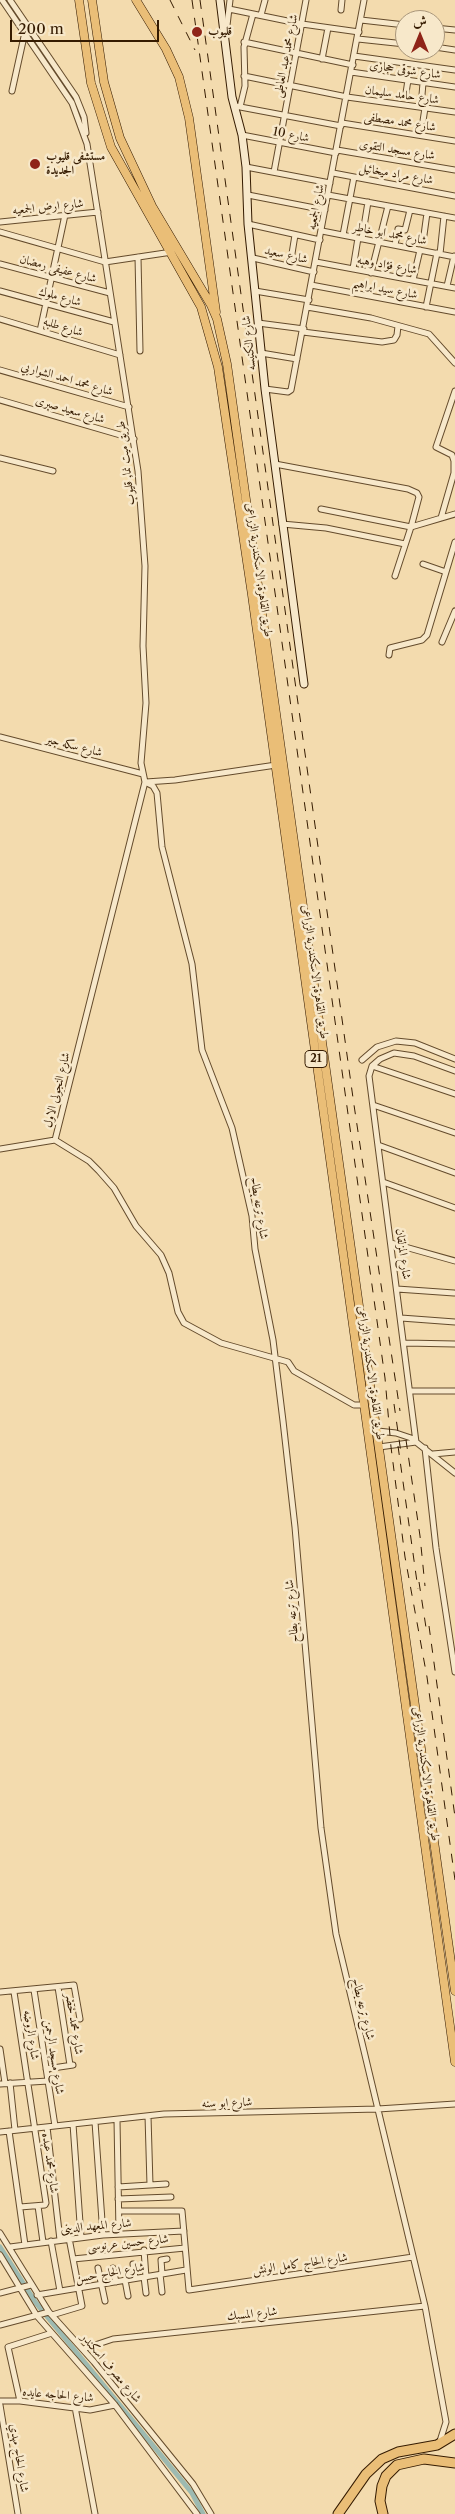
<!DOCTYPE html>
<meta charset="utf-8">
<style>
body{margin:0}
#map{position:relative;width:455px;height:2514px;overflow:hidden;background:#f3dbae;font-family:"Libre Caslon Text",Amiri,serif}
canvas{display:block}
.north{position:absolute;left:395px;top:10px;width:50px;height:50px;box-sizing:border-box;background:#f7e8ca;border:1px solid #a9967a;border-radius:50%;rotate:0deg;font-size:14px;font-weight:700;line-height:20px;text-align:center;color:#351b01}
.north::after{content:'';display:block;margin:auto;width:18px;height:22px;background:#8f2418;clip-path:polygon(50% 0,100% 100%,50% 72%,0 100%)}
.scale{position:absolute;left:10px;top:20px;width:149px;height:22px;box-sizing:border-box;border:2px solid #351b01;border-top:0;padding-left:6px;font-size:15px;line-height:18px;white-space:nowrap;color:#351b01;-webkit-text-stroke:4px #f7e8ca;paint-order:stroke}
</style>
<div id="map">
<canvas width="455" height="2514"></canvas>
<div class="north">ش</div>
<div class="scale">200 m</div>
</div>
<script>
const ctx = document.querySelector('canvas').getContext('2d');
ctx.lineJoin = 'round';
const shape = rows => new Path2D(rows.map(r => 'M' + r).join(''));
function strokePath(path, color, width, dash) { ctx.strokeStyle = color; ctx.lineWidth = width; ctx.lineCap = dash ? 'butt' : 'round'; ctx.setLineDash(dash || []); ctx.stroke(path); }
function drawText(font, color, halo, rows, align = 'center') {
  ctx.font = font + ' "Libre Caslon Text",Amiri,serif'; ctx.lineWidth = 5; ctx.setLineDash([]); ctx.textBaseline = 'middle'; ctx.strokeStyle = halo; ctx.fillStyle = color; for (const [text, x, y, turn = 0] of rows) {
    ctx.save(); ctx.translate(x, y); ctx.rotate((+turn || 0) * Math.PI / 180); ctx.textAlign = isNaN(turn) ? turn : align; if (halo) ctx.strokeText(text, 0, 0); ctx.fillText(text, 0, 0); ctx.restore();
  }
}
strokePath(shape([
 [0,2247,36,2303,192,2493,203,2514]
]), '#9dbab1', 5);
const minor = shape([
 [2,0,72,103,87,144,138,471,145,566,143,646,146,703,141,763,145,782],
 [10,0,76,97,84,117,86,133],
 [229,9,302,24,359,32],
 [341,10,342,0],
 [261,15,265,0],
 [361,20,405,25],
 [435,28,455,30],
 [226,34,230,0],
 [358,39,405,44],
 [244,42,353,65],
 [435,47,455,50],
 [354,56,455,70],
 [322,59,328,28],
 [351,72,455,87],
 [244,76,347,97,455,112],
 [12,91,25,32],
 [406,93,408,80],
 [422,95,423,83],
 [235,106,341,126],
 [240,107,245,86,244,47,253,14],
 [423,121,425,108],
 [342,123,455,141],
 [242,135,336,153],
 [337,150,455,170],
 [246,167,330,183],
 [274,172,306,0],
 [333,173,455,196],
 [248,195,325,210],
 [328,195,455,218],
 [0,222,98,212],
 [248,224,320,240],
 [322,231,455,257],
 [0,232,105,262,172,252],
 [343,235,354,177],
 [424,235,427,213],
 [362,239,368,202],
 [395,245,398,229,405,230,410,210],
 [440,254,444,216],
 [138,257,140,351],
 [253,258,314,272],
 [316,262,455,288],
 [0,264,110,293],
 [290,266,295,235],
 [353,269,358,238],
 [371,273,388,206],
 [413,280,420,250],
 [311,285,455,312],
 [447,286,454,256],
 [0,291,114,322],
 [255,291,309,300],
 [307,307,371,318,429,334,455,363],
 [426,307,437,253],
 [0,319,120,355],
 [258,323,304,329],
 [40,331,65,215],
 [303,332,382,342,394,340,397,335,398,326],
 [261,353,297,359],
 [0,370,129,407],
 [265,389,288,392,291,390,364,0],
 [0,400,134,439],
 [0,458,53,471],
 [275,464,408,489,417,493,419,497,411,527,395,576],
 [321,509,411,527,455,514],
 [441,518,454,473,454,461,452,455,436,447,455,391],
 [282,524,326,528,405,544],
 [423,564,446,572],
 [442,642,455,611],
 [389,655,390,648,422,640,427,635,455,542],
 [0,737,143,774],
 [145,782,153,786,157,793,162,847,192,964,202,1050,232,1128,252,1216,255,1249,273,1340,283,1421,295,1527,321,1828,336,1934,425,2306,446,2422,440,2441],
 [146,782,175,780,276,765],
 [362,1060,377,1047,396,1041,415,1043,455,1059],
 [372,1066,455,1094],
 [373,1105,455,1133],
 [55,1140,89,1161,99,1171,114,1188,136,1226,161,1255,169,1273,178,1312,184,1323,221,1343,288,1362,294,1371,354,1405,364,1405],
 [55,1140,145,782],
 [378,1145,455,1173],
 [0,1149,55,1140],
 [383,1182,455,1208],
 [391,1243,455,1261],
 [397,1289,454,1293],
 [401,1318,455,1322],
 [405,1343,455,1344],
 [411,1391,455,1391],
 [378,1431,396,1433,411,1438,455,1473],
 [416,1442,369,1076,372,1066,380,1059,394,1053,414,1056,455,1071],
 [379,1447,416,1442],
 [425,1448,436,1548,455,1672],
 [433,1454,455,1452],
 [58,1987,70,2065],
 [34,1990,55,2126],
 [0,1992,74,1985,80,2019],
 [14,1992,46,2203,45,2205,20,2207],
 [0,2049,5,2083],
 [46,2069,73,2065],
 [10,2083,15,2130],
 [0,2084,48,2081],
 [148,2116,150,2185],
 [117,2120,119,2233],
 [95,2122,103,2235],
 [73,2124,81,2237],
 [47,2127,60,2240],
 [9,2131,25,2245],
 [0,2132,164,2114,378,2109,455,2104],
 [118,2187,166,2184],
 [118,2199,171,2197],
 [38,2206,43,2242],
 [119,2211,182,2211,189,2290,413,2257],
 [0,2233,49,2312,94,2362,193,2484,211,2514],
 [51,2241,60,2291],
 [10,2247,103,2235,184,2231],
 [144,2250,146,2277],
 [0,2255,37,2316,115,2405,197,2514],
 [73,2259,185,2248],
 [133,2264,135,2278],
 [98,2268,105,2301],
 [113,2268,116,2282],
 [160,2274,162,2292],
 [162,2274,161,2260,167,2259],
 [144,2277,146,2293],
 [125,2280,128,2296],
 [0,2293,31,2285],
 [37,2295,186,2270],
 [52,2315,82,2306,69,2238],
 [0,2325,49,2312],
 [83,2349,113,2339,425,2306],
 [0,2401,20,2401,90,2410,115,2405],
 [20,2401,8,2347,52,2333],
 [0,2405,18,2514],
 [75,2407,95,2514]
]);
const secondary = shape([
 [220,0,232,97,242,135,246,167,248,224,265,389,304,684]
]);
const trunk = shape([
 [79,0,91,83,111,147,201,307,218,367,252,595,455,2062],
 [92,0,104,82,120,138,152,206,211,305,217,319,227,364,455,1991],
 [136,0,166,49,179,77,189,118,216,312]
]);
const motorway = shape([
 [338,2514,366,2474,382,2459,398,2452,437,2445,455,2434],
 [383,2514,380,2501,382,2486,386,2476,397,2465,424,2459,455,2463]
]);
strokePath(minor, '#644b2c', 7);
strokePath(secondary, '#351b01', 9);
strokePath(trunk, '#351b01', 9);
strokePath(motorway, '#351b01', 11);
strokePath(minor, '#f7e8ca', 5);
strokePath(secondary, '#f7e8ca', 7);
strokePath(trunk, '#eabe77', 8);
strokePath(motorway, '#eabe77', 9);
strokePath(shape([
 [170,0,195,50],
 [192,0,385,1378,391,1447,405,1557,427,1677,455,1880],
 [200,0,354,1105,400,1411],
 [394,1404,401,1453],
 [406,1440,420,1536,425,1586],
 [398,1446,418,1589],
 [419,1582,427,1634],
 [429,1626,455,1817]
]), '#351b01', 1, [9, 9]);
for (const [x, y, r, color] of [
 [197,32,6,"#8f2418"],
 [35,164,6,"#8f2418"]
]) { const dot = new Path2D(); dot.arc(x, y, r, 0, 2 * Math.PI); ctx.fillStyle = color; ctx.fill(dot); strokePath(dot, '#f7e8ca', 2); }
for (const [x, y, w] of [
 [316,1059,22]
]) { const box = new Path2D(); box.roundRect(x - w / 2, y - 8.5, w, 17, 4); ctx.fillStyle = '#f7e8ca'; ctx.fill(box); strokePath(box, '#351b01', 1); }
drawText('bold 11px', '#351b01', null, [
 ["21",316,1059]
]);
drawText('bold 12px', '#351b01', '#f7e8ca', [
 ["قليوب",208,32],
 ["مستشفى قليوب",46,157],
 ["الجديدة",46,171]
], 'left');
drawText('12px', '#351b01', '#f7e8ca', [
 ["شارع محمد عبد العاطى",286,56,-79],
 ["شارع شوقى حجازى",405,70,8],
 ["شارع حامد سليمان",402,95,8],
 ["شارع محمد مصطفى",400,122,9],
 ["شارع 10",291,135,11],
 ["شارع مسجد التقوى",397,150,9],
 ["شارع مراد ميخائيل",396,174,10],
 ["شارع ارض الجمعيه",48,207,-6],
 ["شارع الجمعيه",316,207,-79],
 ["شارع محمد ابو خاطر",390,234,11],
 ["شارع سعيد",286,255,13],
 ["شارع فؤاد وهبه",387,265,10],
 ["شارع عفيفى رمضان",58,269,15],
 ["شارع سيد ابراهيم",385,289,11],
 ["شارع ملوك",60,297,15],
 ["شارع طلبه",63,327,17],
 ["شارع الكنيسه",249,343,-96],
 ["شارع محمد احمد الشواربي",67,379,16],
 ["شارع سعيد صبرى",70,410,16],
 ["طريق ميت نما, قليوب",126,463,-97],
 ["طريق القاهرة, الاسكندرية الزراعى",259,570,82],
 ["شارع سكه جير",74,746,14],
 ["طريق القاهرة, الاسكندرية الزراعى",315,972,82],
 ["شارع النجولى الاول",57,1090,-76],
 ["شارع ترعه بطاح",259,1208,81],
 ["شارع المزلقان",403,1254,82],
 ["طريق القاهرة, الاسكندرية الزراعى",371,1373,82],
 ["شارع ترعه بطاح",292,1611,-95],
 ["طريق القاهرة, الاسكندرية الزراعى",426,1774,82],
 ["شارع ترعه بطاح",363,2009,76],
 ["شارع محمد خضر",74,2024,81],
 ["شارع الروضه",31,2035,81],
 ["شارع مسجد الرحمن",54,2057,81],
 ["شارع ابو سنه",227,2103,-2],
 ["شارع محمد عبده",50,2163,82],
 ["شارع المعهد الدينى",96,2226,-5],
 ["شارع حسين عرنوسى",128,2243,-6],
 ["شارع الحاج كامل الونش",300,2264,-8],
 ["شارع الحاج حسن",110,2273,-10],
 ["شارع المسبك",252,2314,-6],
 ["شارع مصرف اسكندر",111,2368,50],
 ["شارع الحاجه عايده",58,2395,5],
 ["شارع الحاج مهدي",19,2458,81]
]);
</script>
